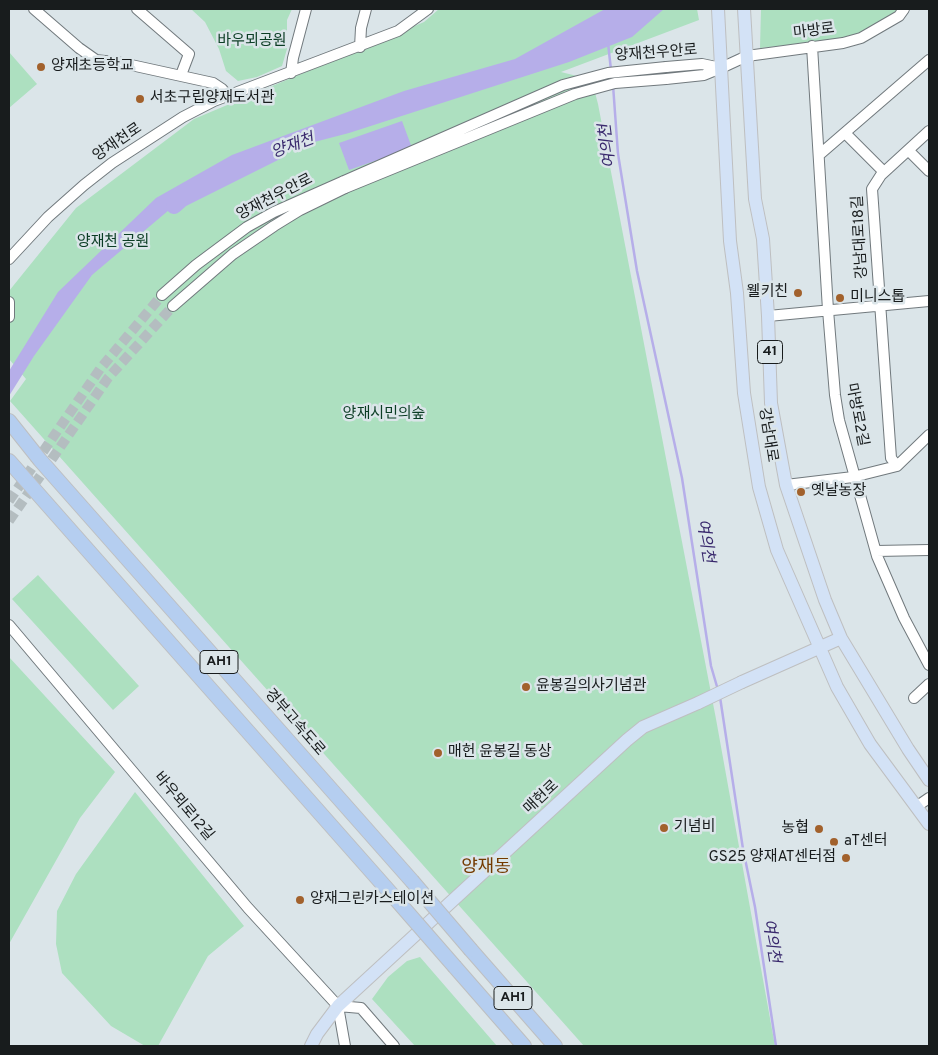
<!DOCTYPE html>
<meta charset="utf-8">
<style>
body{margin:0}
#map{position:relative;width:938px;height:1055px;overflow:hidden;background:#dbe5e9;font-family:Overpass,sans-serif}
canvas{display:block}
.frame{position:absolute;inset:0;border:10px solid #181c1d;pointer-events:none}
</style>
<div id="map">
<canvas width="938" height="1055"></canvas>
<div class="frame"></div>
</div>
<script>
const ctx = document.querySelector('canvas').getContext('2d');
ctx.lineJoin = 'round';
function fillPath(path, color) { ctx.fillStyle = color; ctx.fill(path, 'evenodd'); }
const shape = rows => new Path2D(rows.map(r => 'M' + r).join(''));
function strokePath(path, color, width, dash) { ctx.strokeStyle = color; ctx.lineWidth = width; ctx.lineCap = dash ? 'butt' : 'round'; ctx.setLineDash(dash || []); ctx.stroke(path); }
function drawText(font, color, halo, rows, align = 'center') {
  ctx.font = font + ' Overpass,"Noto Sans KR",sans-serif'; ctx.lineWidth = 5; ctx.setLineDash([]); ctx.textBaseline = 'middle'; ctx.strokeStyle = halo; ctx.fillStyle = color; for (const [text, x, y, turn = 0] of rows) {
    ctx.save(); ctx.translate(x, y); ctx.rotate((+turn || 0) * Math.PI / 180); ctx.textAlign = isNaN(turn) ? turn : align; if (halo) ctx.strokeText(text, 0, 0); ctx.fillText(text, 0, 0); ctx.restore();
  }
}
fillPath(shape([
 [191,9,292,9,287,20,287,49,282,66,257,77,238,81,226,71,219,49,205,22],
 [439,9,697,9,699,20,561,72,581,77,593,85,598,104,716,719,775,1046,584,1046,10,401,26,379,9,359,9,291,76,208,194,119,424,22],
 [761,9,900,9,864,31,844,39,760,48],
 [9,52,37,84,9,108],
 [38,575,139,686,113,710,12,599],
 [9,657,115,772,80,818,9,944],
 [135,792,244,926,208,956,158,1046,145,1046,111,1026,62,973,56,944,57,911,76,874],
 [420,957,497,1046,415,1046,372,999,388,977,407,961]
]), '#ade0c0');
fillPath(shape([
 [605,9,664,9,632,37,569,62,349,133,272,153,182,199,92,275,34,356,9,396,9,371,58,292,156,198,232,155,404,91,515,59],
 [402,121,412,148,349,170,339,143]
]), '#b6aee9');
strokePath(shape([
 [608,43,611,70],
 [613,85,618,154,637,271,682,478,711,666,718,690],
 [720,697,743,849,755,907,776,1046]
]), '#b6aee9', 2.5);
strokePath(shape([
 [174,206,182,199,278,151]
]), '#b6aee9', 16);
strokePath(shape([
 [9,501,100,369,162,295],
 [9,521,108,378,173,306]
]), '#b4bdc0', 10, [10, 5]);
const minor = shape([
 [34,9,79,48,96,60,122,63,213,83,222,89,228,96],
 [137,9,189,54,181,75],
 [812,46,828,310,835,395,839,420,877,556,904,618,929,665],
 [360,47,361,28,366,9],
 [666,67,702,64,721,68,704,75,666,79],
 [721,68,747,56,843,43,861,38,899,16,904,9],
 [291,73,293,58,306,9],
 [845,133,884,172],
 [909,151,929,171],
 [819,155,929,60],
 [9,259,48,217,84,185,112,163,183,117,214,101,398,31,428,9],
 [162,295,196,265,247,227,274,212,344,181],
 [9,302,9,317],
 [173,306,233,254,274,226,300,210,345,188],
 [768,316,929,301],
 [897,466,891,458,872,189,881,175,929,131],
 [786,485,853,477,897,466,929,435],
 [876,551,929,550],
 [9,625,248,908,338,1006],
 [914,698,929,684],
 [916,807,929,798],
 [338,1006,361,1008,394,1046],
 [338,1006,345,1046]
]);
const major = shape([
 [718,9,730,241,737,293,744,393,759,487,777,550,837,687,870,744,929,824],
 [744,9,755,199,763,239,768,316,771,403,786,485,825,600,841,638,908,749,929,780],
 [742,682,841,638],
 [311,1046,317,1034,338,1006,627,740,643,727,698,703]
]);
const highway = shape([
 [9,421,40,460,412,881],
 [9,461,394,897],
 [471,950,555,1046],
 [455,967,524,1046]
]);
strokePath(minor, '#71797d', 12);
strokePath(major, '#bebfc0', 14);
strokePath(highway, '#bebfc0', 16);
strokePath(minor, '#fff', 10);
strokePath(major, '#d3e2f6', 12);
strokePath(highway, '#b5cef0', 14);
const minorBridge = shape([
 [344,181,563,85,608,73,666,67],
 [345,188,575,94,615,83,666,79]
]);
const majorBridge = shape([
 [698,703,742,682]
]);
const highwayBridge = shape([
 [412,881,471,950],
 [394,897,455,967]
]);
strokePath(minorBridge, '#71797d', 12, []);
strokePath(majorBridge, '#bebfc0', 14, []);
strokePath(highwayBridge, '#bebfc0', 16, []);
strokePath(minorBridge, '#fff', 10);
strokePath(majorBridge, '#d3e2f6', 12);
strokePath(highwayBridge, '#b5cef0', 14);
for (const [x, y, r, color] of [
 [41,67,5,"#a2612c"],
 [140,99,5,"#a2612c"],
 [798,293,5,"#a2612c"],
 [840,298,5,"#a2612c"],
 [801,492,5,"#a2612c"],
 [526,687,5,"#a2612c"],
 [438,753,5,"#a2612c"],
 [664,828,5,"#a2612c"],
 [819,829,5,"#a2612c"],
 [834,842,5,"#a2612c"],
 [846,858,5,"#a2612c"],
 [300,900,5,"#a2612c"]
]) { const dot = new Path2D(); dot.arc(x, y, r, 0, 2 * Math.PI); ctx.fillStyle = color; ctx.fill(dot); strokePath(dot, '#dbe5e9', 2); }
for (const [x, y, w] of [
 [770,352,25],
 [219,662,38],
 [513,998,38]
]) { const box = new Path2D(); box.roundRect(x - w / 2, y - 11.5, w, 23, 4); ctx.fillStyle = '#dbe5e9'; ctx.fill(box); strokePath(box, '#181c1d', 1); }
drawText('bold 14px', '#181c1d', null, [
 ["41",770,352],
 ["AH1",219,662],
 ["AH1",513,998]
]);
drawText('15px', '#181c1d', '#dbe5e9', [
 ["마방로",814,32,-7],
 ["양재천우안로",656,54,-4],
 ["양재천로",118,143,-34],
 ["양재천우안로",275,198,-27],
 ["강남대로18길",861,237,-93],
 ["마방로2길",856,415,79],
 ["강남대로",767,435,81],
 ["경부고속도로",294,723,49],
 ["매헌로",542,798,-43],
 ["바우뫼로12길",183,807,50]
]);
drawText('15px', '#0b3d24', '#dbe5e9', [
 ["바우뫼공원",252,42],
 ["양재천 공원",113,243],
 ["양재시민의숲",384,415]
]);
drawText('15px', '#181c1d', '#dbe5e9', [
 ["양재초등학교",51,67],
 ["서초구립양재도서관",150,99],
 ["웰키친",788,293,"right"],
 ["미니스톱",850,298],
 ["옛날농장",811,492],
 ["윤봉길의사기념관",536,687],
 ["매헌 윤봉길 동상",448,753],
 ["기념비",674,828],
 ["농협",809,829,"right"],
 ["aT센터",844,842],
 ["GS25 양재AT센터점",836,858,"right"],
 ["양재그린카스테이션",310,900]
], 'left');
drawText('italic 16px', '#39296d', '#dbe5e9', [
 ["여의천",609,146,-97],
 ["양재천",293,147,-20],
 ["여의천",704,541,81],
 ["여의천",770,941,81]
]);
drawText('18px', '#733a00', '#dbe5e9', [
 ["양재동",486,868]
]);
</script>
